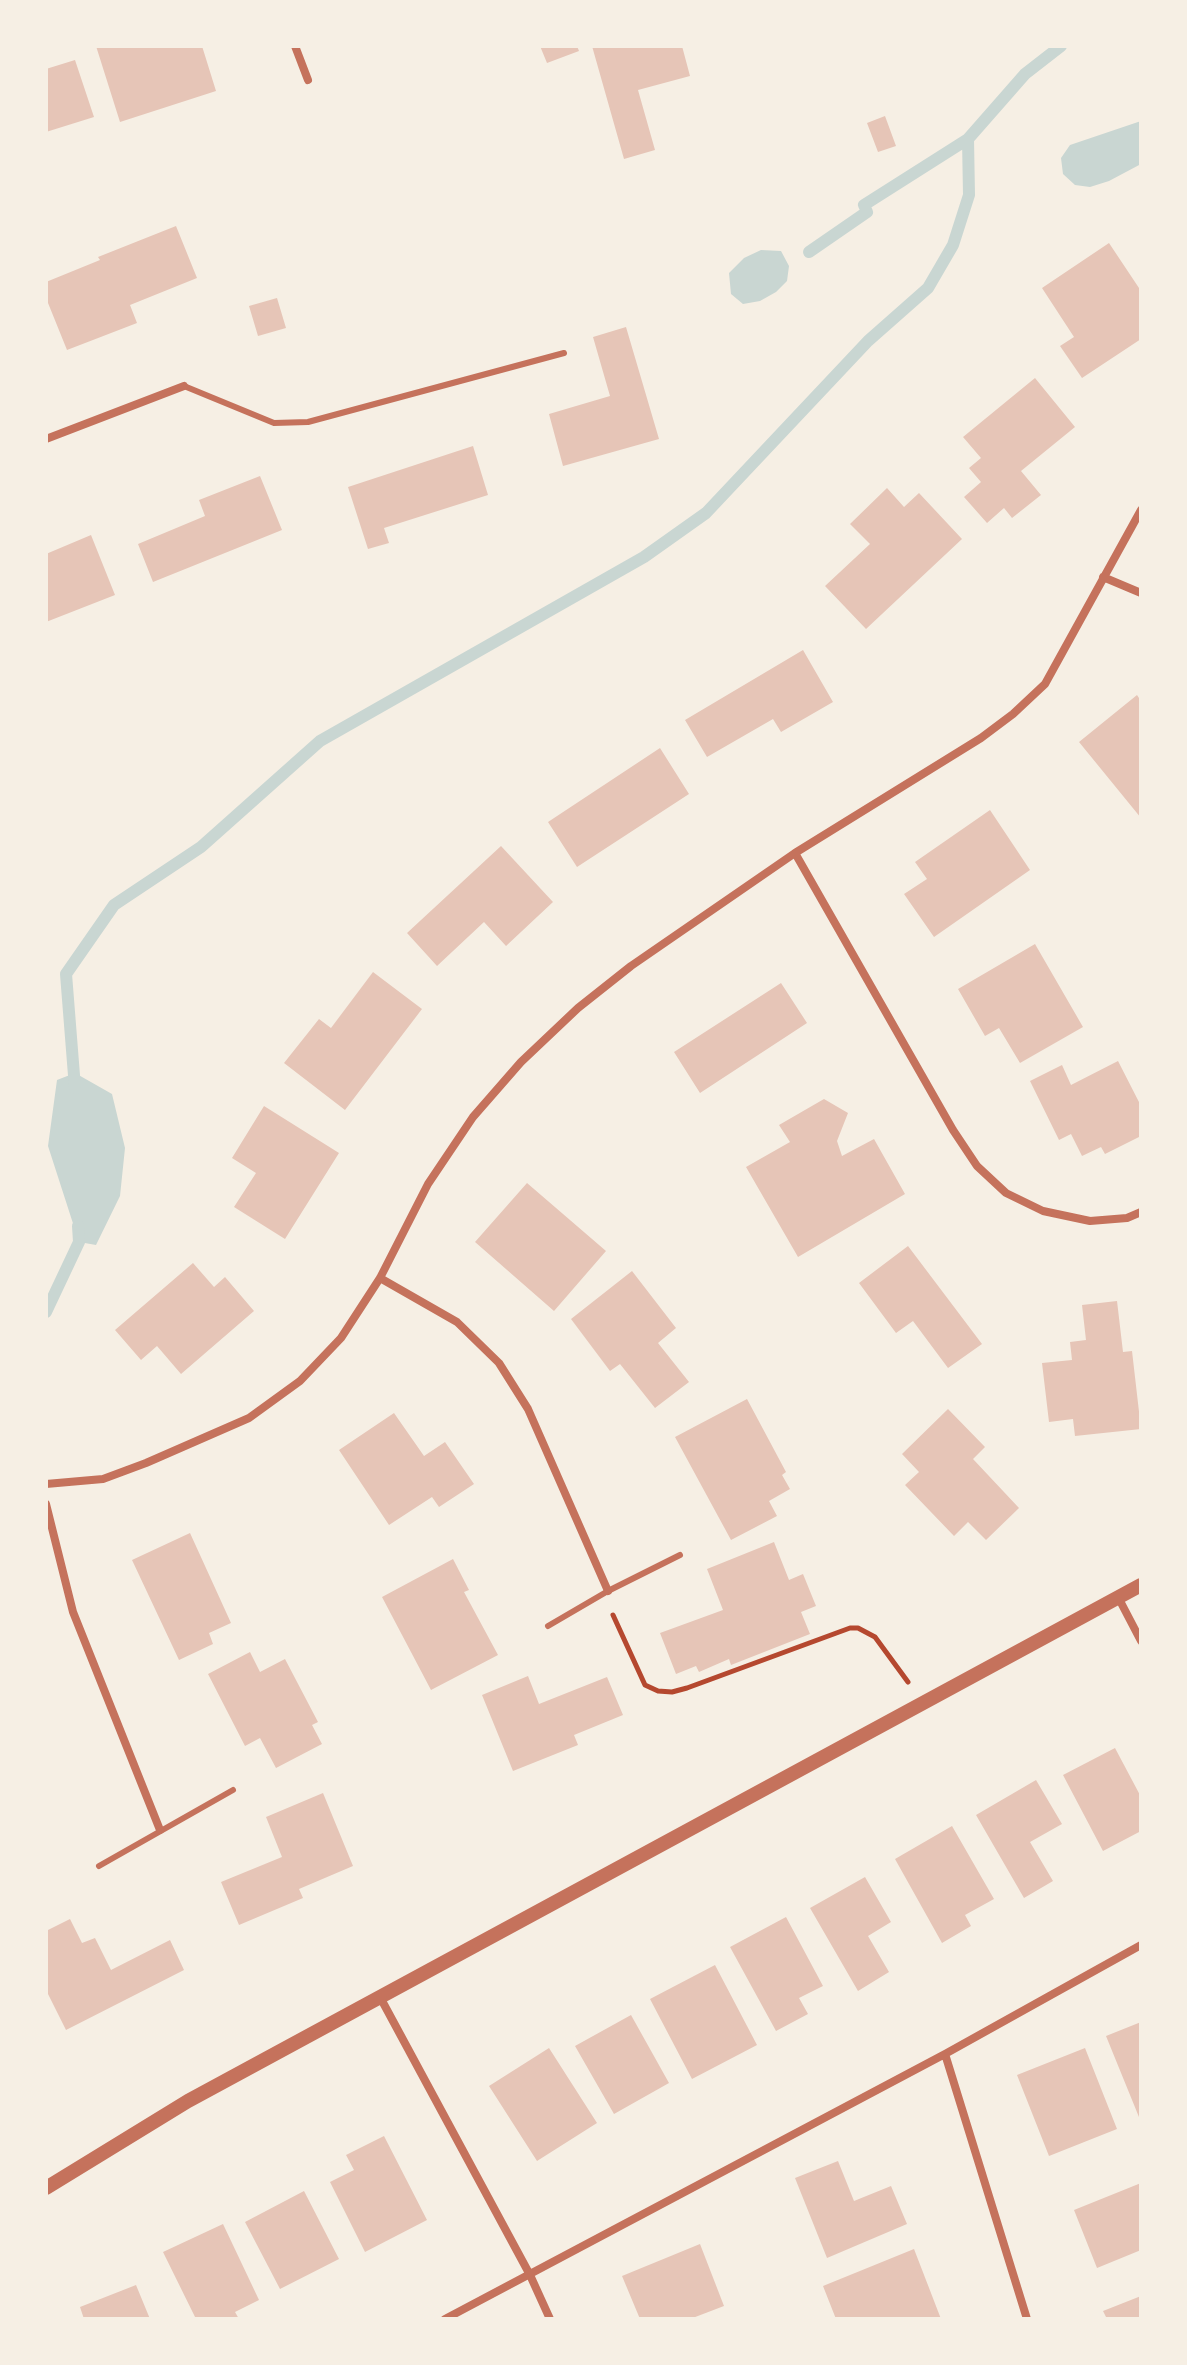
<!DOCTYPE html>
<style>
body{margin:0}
#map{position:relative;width:1187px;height:2365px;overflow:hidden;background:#f6efe4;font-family:"PT Sans",sans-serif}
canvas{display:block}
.frame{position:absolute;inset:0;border:48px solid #f6efe4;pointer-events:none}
</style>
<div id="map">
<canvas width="1187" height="2365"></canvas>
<div class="frame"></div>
</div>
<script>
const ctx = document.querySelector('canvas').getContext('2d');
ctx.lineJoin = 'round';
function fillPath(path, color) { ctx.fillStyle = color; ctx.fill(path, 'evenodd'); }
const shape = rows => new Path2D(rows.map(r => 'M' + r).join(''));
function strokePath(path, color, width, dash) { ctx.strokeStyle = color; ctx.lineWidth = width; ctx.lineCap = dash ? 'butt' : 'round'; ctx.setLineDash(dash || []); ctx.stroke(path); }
fillPath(shape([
 [1141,121,1141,164,1109,181,1090,187,1075,185,1063,174,1061,158,1070,145],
 [761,250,781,251,789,266,787,281,776,292,760,301,743,304,731,294,729,273,744,258],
 [75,1073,112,1094,125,1148,120,1196,96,1245,79,1242,48,1146,57,1080]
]), '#c9d6d2');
strokePath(shape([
 [809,252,867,212,864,205,968,139],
 [75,1088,66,974,114,905,201,847,320,741,644,557,706,513,868,341,928,288,953,245,969,195,968,139,1025,74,1061,46],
 [46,1312,79,1242,78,1226]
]), '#c9d6d2', 12);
fillPath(shape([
 [96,46,202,46,216,91,120,122],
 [540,46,577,46,579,51,547,63],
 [592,46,682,46,690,76,638,90,655,150,624,159],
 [75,60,94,117,46,132,46,69],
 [885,116,896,146,878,152,867,123],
 [176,226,197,278,130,305,137,323,67,350,46,298,46,282,100,260,98,257],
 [1109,243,1141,291,1141,339,1082,378,1060,346,1074,337,1042,288],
 [277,298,286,328,258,336,249,306],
 [626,327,659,439,563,466,549,414,610,396,593,337],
 [1035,378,1075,427,1021,471,1041,495,1012,518,1004,508,987,523,964,497,981,482,969,468,981,458,963,437],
 [473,446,488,495,384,528,389,543,368,549,348,487],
 [260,476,282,530,153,582,138,544,205,516,199,500],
 [887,488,904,507,919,493,962,539,866,629,825,586,870,544,850,524],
 [91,535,115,595,46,622,46,554],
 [803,650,833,702,781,732,773,719,707,757,685,720],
 [1137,695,1141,701,1141,818,1079,742],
 [660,748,689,794,577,867,548,822],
 [990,810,1030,870,934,937,904,894,927,879,915,862],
 [501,846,553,902,506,946,484,922,437,966,407,933],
 [1035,944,1083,1027,1020,1063,999,1028,985,1036,958,989],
 [373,972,422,1009,345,1110,284,1063,319,1019,331,1028],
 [781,983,807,1023,700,1093,674,1052],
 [1118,1061,1141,1106,1141,1136,1105,1154,1101,1147,1082,1156,1071,1134,1059,1140,1030,1081,1062,1065,1071,1085],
 [824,1099,848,1113,837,1141,842,1156,874,1139,905,1194,798,1257,746,1167,790,1142,779,1125],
 [264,1106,339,1153,285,1239,234,1207,256,1173,232,1158],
 [527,1183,606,1251,554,1311,475,1242],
 [908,1246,982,1344,948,1368,913,1321,896,1333,859,1283],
 [193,1263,214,1287,225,1277,254,1311,181,1374,157,1346,141,1360,115,1330],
 [632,1271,676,1328,658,1343,689,1382,655,1408,620,1364,610,1371,571,1319],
 [1117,1301,1123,1352,1132,1351,1141,1429,1075,1436,1073,1419,1049,1422,1042,1363,1072,1360,1070,1342,1086,1340,1082,1305],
 [747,1399,786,1472,782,1475,790,1489,769,1501,777,1516,731,1540,675,1437],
 [948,1409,985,1447,973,1459,1019,1508,986,1540,968,1522,954,1536,905,1485,919,1472,902,1454],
 [394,1413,424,1456,445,1442,474,1484,439,1507,432,1497,389,1525,339,1450],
 [190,1533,231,1623,209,1633,213,1644,179,1660,132,1560],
 [774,1542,789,1580,803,1574,816,1606,801,1612,810,1634,731,1665,729,1659,699,1672,696,1666,676,1674,660,1633,723,1610,707,1569],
 [453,1559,469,1590,464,1592,498,1655,431,1690,382,1597],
 [250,1652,260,1672,285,1659,318,1722,312,1725,322,1744,276,1768,260,1738,245,1746,208,1674],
 [528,1676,539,1704,607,1677,623,1715,574,1735,578,1745,513,1771,482,1695],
 [1115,1748,1141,1797,1141,1831,1103,1851,1063,1775],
 [1036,1780,1062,1824,1030,1842,1053,1881,1024,1898,976,1815],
 [323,1793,353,1866,299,1889,303,1898,239,1925,221,1882,282,1857,266,1817],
 [952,1826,994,1899,965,1915,971,1926,942,1943,895,1859],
 [865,1877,891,1922,868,1936,889,1972,858,1991,810,1908],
 [786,1917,823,1986,799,1998,808,2014,776,2031,730,1947],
 [70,1919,82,1943,95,1938,111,1970,170,1940,184,1970,66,2030,46,1990,46,1931],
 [715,1965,757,2045,692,2079,650,1999],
 [631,2015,669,2083,614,2114,575,2046],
 [1141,2022,1141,2122,1106,2036],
 [549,2048,597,2123,537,2161,489,2086],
 [1085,2048,1117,2129,1049,2156,1017,2075],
 [384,2136,427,2220,365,2252,330,2182,354,2170,346,2155],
 [838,2161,854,2201,891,2186,907,2224,827,2258,795,2178],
 [1141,2183,1141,2250,1097,2268,1074,2210],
 [304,2191,339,2259,280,2289,245,2222],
 [223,2224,259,2300,235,2312,239,2319,196,2319,163,2252],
 [700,2244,724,2306,690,2319,640,2319,622,2276],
 [914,2249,941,2319,836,2319,823,2286],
 [136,2285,150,2319,84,2319,80,2307],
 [1141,2296,1141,2319,1107,2319,1103,2311]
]), '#e6c5b7');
strokePath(shape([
 [613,1615,645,1685,658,1691,672,1692,687,1688,850,1628,858,1628,875,1637,908,1682]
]), '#b5482f', 5);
strokePath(shape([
 [184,386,274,423,308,422,564,353],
 [548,1626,608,1591,680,1555],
 [99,1866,233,1790]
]), '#c5725c', 6);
strokePath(shape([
 [295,46,308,80],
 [46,439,184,386],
 [1103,577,1141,593],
 [795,853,953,1130,977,1166,1006,1193,1043,1211,1090,1221,1127,1218,1141,1212],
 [380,1278,457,1322,499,1363,528,1409,608,1591],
 [46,1484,103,1479,146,1463,249,1418,300,1381,341,1338,380,1278,428,1184,473,1117,521,1062,578,1008,631,966,795,853,981,738,1013,714,1045,684,1141,510],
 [46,1504,73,1612,160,1830],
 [1118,1597,1141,1641],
 [380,1997,530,2275,550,2319],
 [945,2054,1027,2319],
 [445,2319,945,2054,1141,1945]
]), '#c5725c', 8);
strokePath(shape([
 [46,2188,188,2101,1141,1585]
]), '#c5725c', 14);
</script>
